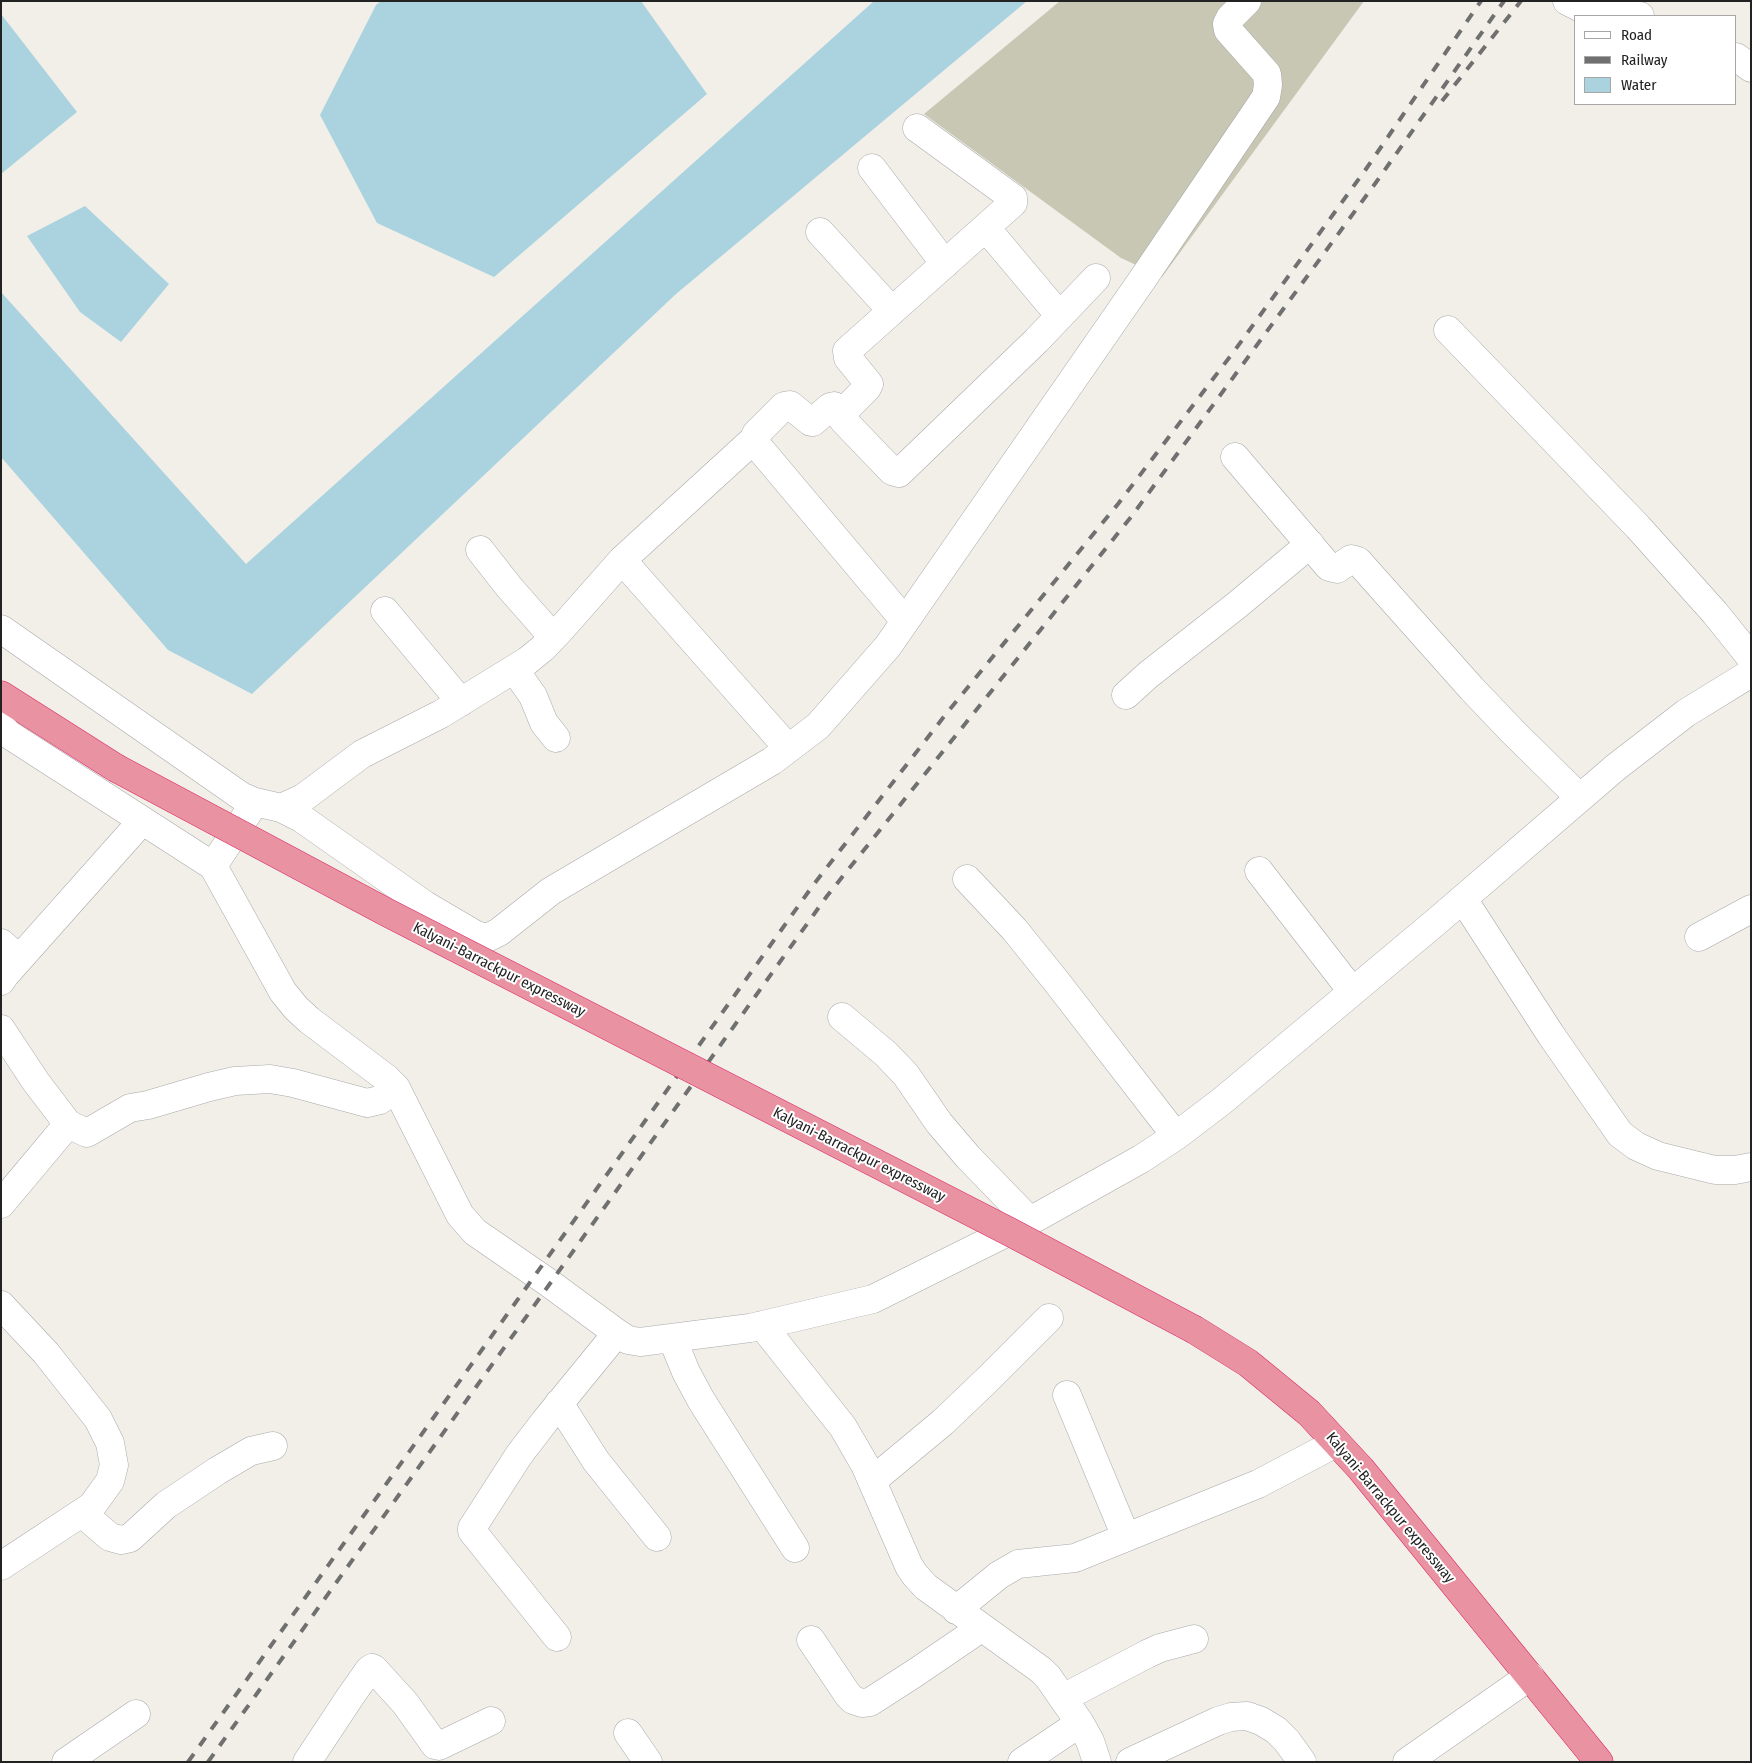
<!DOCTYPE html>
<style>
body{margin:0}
#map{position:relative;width:1752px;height:1763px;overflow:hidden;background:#f2efe9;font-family:"Fira Sans Condensed",sans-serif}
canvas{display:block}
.frame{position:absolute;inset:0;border:2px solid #222;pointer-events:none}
.legend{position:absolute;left:1574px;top:15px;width:162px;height:90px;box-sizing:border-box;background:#fff;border:1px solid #a7a7a7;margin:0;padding:6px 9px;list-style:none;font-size:15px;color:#222}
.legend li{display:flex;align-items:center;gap:10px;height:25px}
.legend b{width:25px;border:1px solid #a7a7a7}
</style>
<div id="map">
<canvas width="1752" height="1763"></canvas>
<div class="frame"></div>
<ul class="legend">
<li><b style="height:6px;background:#fff"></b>Road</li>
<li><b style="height:6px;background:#707070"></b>Railway</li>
<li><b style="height:14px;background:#aad3df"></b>Water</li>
</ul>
</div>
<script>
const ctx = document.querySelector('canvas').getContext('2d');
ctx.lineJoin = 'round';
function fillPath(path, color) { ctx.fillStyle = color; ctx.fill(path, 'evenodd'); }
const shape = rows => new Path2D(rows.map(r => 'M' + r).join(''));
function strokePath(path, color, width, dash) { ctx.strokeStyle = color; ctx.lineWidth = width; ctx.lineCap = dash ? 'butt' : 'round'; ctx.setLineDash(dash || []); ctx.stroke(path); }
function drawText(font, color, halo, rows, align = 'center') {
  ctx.font = font + ' "Fira Sans Condensed",sans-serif'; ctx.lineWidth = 4; ctx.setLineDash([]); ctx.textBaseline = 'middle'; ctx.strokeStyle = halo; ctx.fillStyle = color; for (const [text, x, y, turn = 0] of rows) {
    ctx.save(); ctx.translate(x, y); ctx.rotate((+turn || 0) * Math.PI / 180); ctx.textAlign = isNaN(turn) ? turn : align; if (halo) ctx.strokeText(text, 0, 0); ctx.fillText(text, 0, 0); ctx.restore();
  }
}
fillPath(shape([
 [1060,1,1364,1,1162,277,1121,258,924,114]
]), '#c7c7b4');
fillPath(shape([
 [381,1,641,1,707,94,494,277,377,223,320,115,376,5],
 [874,1,1027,1,676,294,252,694,168,650,1,457,1,292,246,564],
 [1,14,77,112,1,174],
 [85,206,169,284,121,342,80,312,27,236]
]), '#aad3df');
const minor = shape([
 [1567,1,1589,12,1610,16,1640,16],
 [1736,57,1751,68],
 [872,168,945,264],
 [986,228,1060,316],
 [820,232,892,311],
 [1448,330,1638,527,1715,613,1751,658],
 [842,412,843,420,892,471,899,473,1036,341,1096,278],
 [753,442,756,434,784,406,790,405,811,422,813,422,830,407,834,406,840,411,843,412,867,388,869,384,848,358,847,351,1013,203,1013,198,917,128],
 [1235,457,1329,567,1337,569,1351,559,1358,561,1472,689,1513,732,1579,797],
 [480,550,509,587,553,637],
 [622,560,788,748],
 [385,611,461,702],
 [1,629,241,796,255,802,281,808,301,818,425,905,476,935,487,938,499,932,551,891,772,761,818,726,888,646,1142,280,1266,97,1268,85,1267,74,1228,30,1227,24,1230,18,1247,1],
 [514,669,533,696,544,723,556,738],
 [1126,695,1148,675,1237,605,1310,544],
 [1,726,8,734,213,866,283,992,296,1008,309,1020,386,1078,396,1088,460,1215,475,1232,549,1283,617,1333,628,1340,640,1342,750,1328,873,1299,1030,1221,1141,1159,1176,1136,1222,1101,1437,921,1616,767,1686,713,1751,673],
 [281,808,303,798,362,754,441,714,527,661,543,648,562,628,622,560,751,442,756,444,905,621],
 [213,866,255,802],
 [1259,871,1352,991],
 [967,879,1014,929,1056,981,1176,1136],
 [1463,899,1551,1035,1620,1134,1636,1146,1658,1156,1715,1170,1735,1170,1751,1167],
 [1699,937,1751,909],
 [1,943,19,959],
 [1,981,5,975,142,821],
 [842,1017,886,1054,906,1075,939,1123,968,1157,1030,1221],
 [1,1029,36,1082,68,1124,87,1133,130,1108,148,1105,209,1087,235,1081,270,1079,293,1083,367,1103,380,1100,396,1088],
 [1,1204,68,1124],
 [1,1305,46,1353,98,1419,110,1443,114,1465,110,1481,92,1506,1,1566],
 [762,1325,843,1427,865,1465,909,1566,915,1575,926,1587,1041,1670,1048,1677,1080,1723,1090,1741,1097,1762],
 [672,1338,686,1372,701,1400,795,1548],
 [1067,1395,1126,1537],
 [559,1403,596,1461,657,1537],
 [872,1481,943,1422,987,1380,1049,1318],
 [82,1513,110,1537,121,1540,130,1538,166,1505,217,1471,251,1451,273,1446],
 [956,1610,999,1575,1018,1564,1075,1558,1258,1484,1336,1443],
 [557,1637,472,1531,472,1528,519,1455,545,1421,617,1333],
 [811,1640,848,1695,853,1700,862,1703,870,1702,915,1673,981,1628],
 [1063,1698,1147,1654,1160,1648,1194,1639],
 [628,1733,648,1762],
 [66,1762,136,1714],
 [307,1762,350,1697,369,1670,372,1668,374,1669,405,1703,435,1745,439,1746,491,1721],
 [1022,1762,1080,1723],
 [1130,1762,1218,1721,1231,1717,1247,1716,1261,1721,1276,1730,1287,1741,1302,1762],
 [1407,1762,1530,1676]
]);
const highway = shape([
 [1,695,116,768],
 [1195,1330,1248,1363,1309,1413,1361,1469,1599,1762]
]);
strokePath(minor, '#a9a9a9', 29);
strokePath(highway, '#dc2a67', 29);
strokePath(minor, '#fff', 28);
strokePath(highway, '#e892a2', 28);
strokePath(shape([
 [1442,101,1521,1],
 [188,1762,814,884,946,714,1118,504,1235,350,1366,169,1481,1],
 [208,1762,827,896,1131,517,1377,181,1504,1]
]), '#707070', 4, [10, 10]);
const highwayBridge = shape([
 [116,768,386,912,1010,1232,1195,1330]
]);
strokePath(highwayBridge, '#dc2a67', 29, []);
strokePath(highwayBridge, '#e892a2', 28);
drawText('15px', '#222', '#fff', [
 ["Kalyani-Barrackpur expressway",499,970,27],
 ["Kalyani-Barrackpur expressway",859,1155,27],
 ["Kalyani-Barrackpur expressway",1390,1508,50]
]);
</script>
